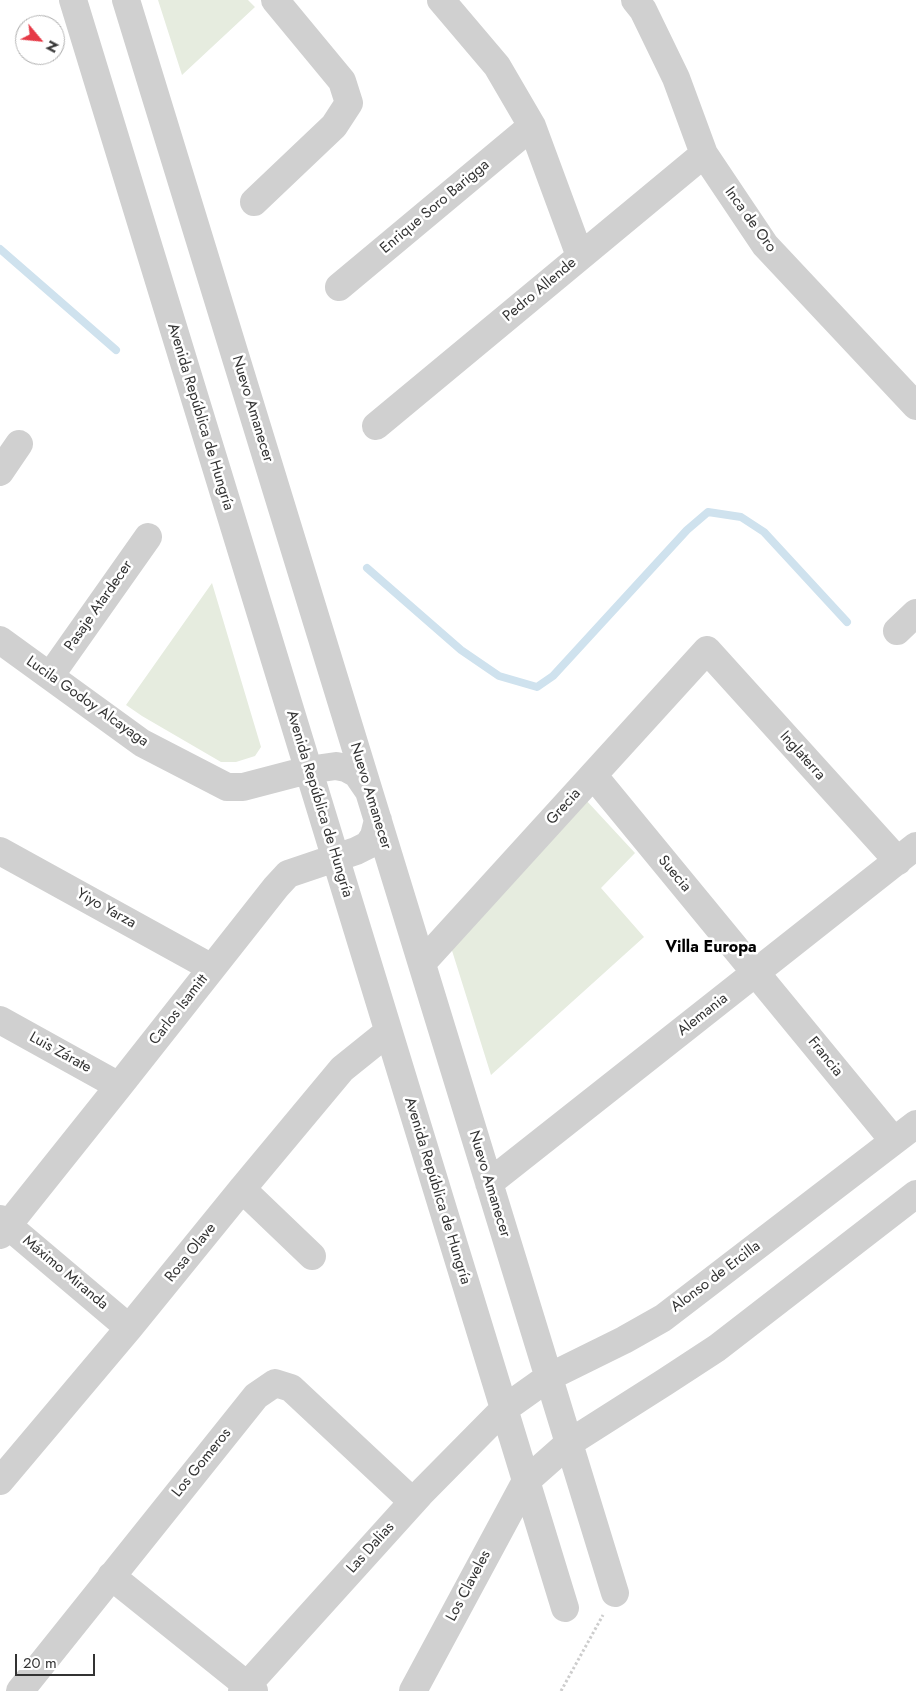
<!DOCTYPE html>
<meta charset="utf-8">
<style>
body{margin:0}
#map{position:relative;width:916px;height:1691px;overflow:hidden;background:#fff;font-family:Jost,sans-serif}
canvas{display:block}
.north{position:absolute;left:15px;top:15px;width:50px;height:50px;box-sizing:border-box;background:#fff;border:1px solid #adadad;border-radius:50%;rotate:118deg;font-size:14px;font-weight:700;line-height:20px;text-align:center;color:#333}
.north::after{content:'';display:block;margin:auto;width:18px;height:22px;background:#e63946;clip-path:polygon(50% 0,100% 100%,50% 72%,0 100%)}
.scale{position:absolute;left:15px;top:1654px;width:80px;height:22px;box-sizing:border-box;border:2px solid #333;border-top:0;padding-left:6px;font-size:15px;line-height:18px;white-space:nowrap;color:#333;-webkit-text-stroke:4px #fff;paint-order:stroke}
</style>
<div id="map">
<canvas width="916" height="1691"></canvas>
<div class="north">N</div>
<div class="scale">20 m</div>
</div>
<script>
const ctx = document.querySelector('canvas').getContext('2d');
ctx.lineJoin = 'round';
function fillPath(path, color) { ctx.fillStyle = color; ctx.fill(path, 'evenodd'); }
const shape = rows => new Path2D(rows.map(r => 'M' + r).join(''));
function strokePath(path, color, width, dash) { ctx.strokeStyle = color; ctx.lineWidth = width; ctx.lineCap = dash ? 'butt' : 'round'; ctx.setLineDash(dash || []); ctx.stroke(path); }
function drawText(font, color, halo, rows, align = 'center') {
  ctx.font = font + ' Jost,sans-serif'; ctx.lineWidth = 5; ctx.setLineDash([]); ctx.textBaseline = 'middle'; ctx.strokeStyle = halo; ctx.fillStyle = color; for (const [text, x, y, turn = 0] of rows) {
    ctx.save(); ctx.translate(x, y); ctx.rotate((+turn || 0) * Math.PI / 180); ctx.textAlign = isNaN(turn) ? turn : align; if (halo) ctx.strokeText(text, 0, 0); ctx.fillText(text, 0, 0); ctx.restore();
  }
}
fillPath(shape([
 [158,0,248,0,255,7,182,75],
 [212,583,261,747,255,756,236,762,221,762,142,716,126,705],
 [585,799,635,853,601,888,644,937,491,1075,449,941]
]), '#e6ecdf');
strokePath(shape([
 [0,249,116,350],
 [367,568,461,650,499,676,537,687,553,676,687,530,708,512,741,517,764,532,847,622]
]), '#cfe2ee', 8);
strokePath(shape([
 [561,1691,603,1615]
]), '#cdcdcd', 3, [2.5, 2.5]);
strokePath(shape([
 [73,0,565,1608],
 [126,0,615,1593],
 [441,0,497,66,532,126,580,256],
 [635,0,643,10,676,78,704,154,765,245,916,406],
 [254,202,334,126,349,103,342,81,275,0],
 [339,287,532,126],
 [376,426,704,154],
 [0,472,19,444],
 [897,631,916,613],
 [0,640,142,743,227,787,243,787,308,770,336,766,346,768,357,774,368,790],
 [50,676,148,537],
 [593,775,894,1141],
 [0,851,212,968],
 [422,963,707,650,898,861],
 [0,1020,119,1086],
 [489,1183,916,846],
 [242,1189,312,1256],
 [0,1219,129,1328],
 [0,1235,119,1086,276,887,288,874,356,851,368,845,374,836,378,820],
 [0,1481,129,1328,242,1189,342,1069,388,1032],
 [111,1576,254,1691],
 [20,1691,256,1396,275,1383,291,1388,413,1502],
 [242,1691,420,1494,504,1409,549,1377,624,1340,663,1318,916,1124],
 [413,1691,526,1481,569,1443,665,1382,717,1348,916,1194]
]), '#d0d0d0', 28);
drawText('15px', '#333', '#fff', [
 ["Enrique Soro Barigga",435,207,-40],
 ["Inca de Oro",750,220,54],
 ["Pedro Allende",540,290,-40],
 ["Nuevo Amanecer",252,409,73],
 ["Avenida República de Hungría",200,417,73],
 ["Pasaje Atardecer",99,606,-55],
 ["Lucila Godoy Alcayaga",87,702,35],
 ["Inglaterra",802,756,48],
 ["Nuevo Amanecer",370,796,73],
 ["Avenida República de Hungría",319,804,73],
 ["Grecia",564,807,-48],
 ["Suecia",674,874,50],
 ["Yiyo Yarza",106,909,29],
 ["Carlos Isamitt",179,1010,-52],
 ["Alemania",703,1015,-38],
 ["Luis Zárate",60,1053,29],
 ["Francia",825,1057,51],
 ["Nuevo Amanecer",489,1184,73],
 ["Avenida República de Hungría",437,1191,73],
 ["Rosa Olave",191,1253,-51],
 ["Máximo Miranda",65,1273,40],
 ["Alonso de Ercilla",716,1277,-37],
 ["Los Gomeros",202,1463,-51],
 ["Las Dalias",371,1548,-48],
 ["Los Claveles",469,1586,-62]
]);
drawText('bold 16px', '#000', '#fff', [
 ["Villa Europa",711,948]
]);
</script>
